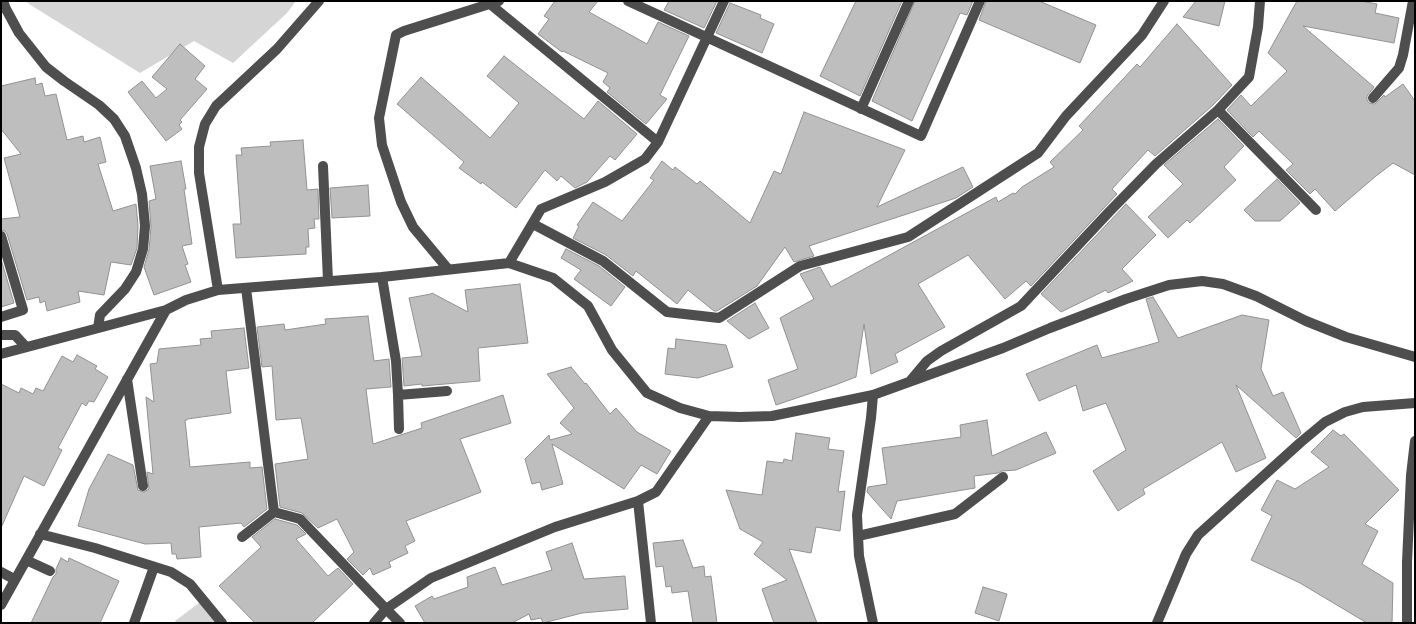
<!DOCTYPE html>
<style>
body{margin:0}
#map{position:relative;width:1416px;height:624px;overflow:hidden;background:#fff;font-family:Montserrat,sans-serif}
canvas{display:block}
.frame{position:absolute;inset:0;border:2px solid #000;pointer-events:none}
</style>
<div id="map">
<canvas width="1416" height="624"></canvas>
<div class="frame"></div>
</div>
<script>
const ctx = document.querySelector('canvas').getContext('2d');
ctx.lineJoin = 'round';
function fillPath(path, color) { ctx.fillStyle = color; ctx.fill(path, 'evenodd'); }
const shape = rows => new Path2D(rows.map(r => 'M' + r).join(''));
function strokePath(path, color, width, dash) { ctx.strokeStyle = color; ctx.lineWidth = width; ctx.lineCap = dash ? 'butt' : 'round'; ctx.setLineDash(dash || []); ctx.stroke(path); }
fillPath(shape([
 [26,1,296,1,287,13,233,63,194,41,140,73,29,4],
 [203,600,219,623,176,623,175,621]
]), '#d5d5d5');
const building = shape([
 [555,1,598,1,589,12,647,44,658,22,689,36,660,95,667,99,646,124,607,92,610,88,603,82,608,73,563,51,562,52,538,34,549,19,544,16,555,1],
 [669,1,717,1,704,28,664,10,669,1],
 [856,1,902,1,860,96,820,76,856,1],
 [915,1,973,1,967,15,960,13,912,121,872,101,915,1],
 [986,1,1039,1,1096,25,1080,63,979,20,986,1],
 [1196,1,1225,1,1219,26,1183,17,1196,1],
 [1297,1,1361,1,1377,4,1375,13,1399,18,1394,43,1303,26,1374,87,1367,96,1367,100,1369,103,1375,104,1384,95,1385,97,1403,84,1415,101,1415,175,1393,163,1376,176,1335,211,1315,189,1310,194,1286,170,1293,164,1259,131,1253,137,1227,110,1241,95,1251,106,1287,71,1268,53,1297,1],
 [730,3,761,15,760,18,774,24,762,53,716,33,730,3],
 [1177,24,1232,85,1213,105,1155,156,1148,150,1112,189,1117,194,1031,286,1026,281,1005,299,968,255,918,284,945,327,895,354,898,362,871,374,864,324,856,377,835,385,776,405,768,380,798,369,780,318,814,299,800,274,820,267,831,287,996,197,998,202,1013,193,1015,194,1022,187,1054,167,1050,162,1083,130,1079,126,1137,64,1140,67,1177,24],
 [180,44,205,66,195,79,207,89,180,120,182,122,179,125,182,129,166,141,128,92,142,81,156,98,167,89,152,77,180,44],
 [504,56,584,119,598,101,637,134,615,160,610,156,587,182,575,188,561,176,557,181,545,170,516,208,482,182,481,184,459,168,464,162,397,104,421,77,490,138,519,103,487,76,504,56],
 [35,78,36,85,42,83,45,96,56,94,67,140,83,136,84,142,100,137,106,162,98,164,113,211,136,204,138,226,137,248,131,265,111,262,104,295,78,291,80,302,47,311,45,301,40,303,39,297,27,300,7,234,5,231,1,230,1,219,20,217,4,158,21,154,1,129,1,86,35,78],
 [804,112,905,150,877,207,963,167,973,187,956,198,809,246,814,256,794,262,785,247,757,286,717,311,714,311,688,290,677,304,636,271,633,276,606,255,573,238,579,226,577,225,593,202,622,221,654,180,650,178,662,161,673,170,675,167,697,184,700,181,750,223,774,171,781,174,804,112],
 [1218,119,1244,146,1224,167,1236,180,1190,223,1187,220,1168,238,1148,217,1183,184,1164,165,1218,119],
 [303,140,307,190,318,189,319,219,314,219,315,228,308,229,309,247,306,247,306,254,236,258,233,224,241,224,236,155,242,155,241,148,271,146,270,142,303,140],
 [181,161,186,189,184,189,192,244,182,246,188,264,185,265,191,282,154,295,144,267,149,250,151,227,149,201,156,199,150,166,181,161],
 [1277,179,1300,203,1280,221,1255,221,1244,210,1277,179],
 [368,185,370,216,332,218,330,188,368,185],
 [1126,204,1156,235,1122,269,1133,281,1108,293,1106,290,1061,312,1041,294,1126,204],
 [566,249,599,266,625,287,611,306,574,279,581,270,561,258,566,249],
 [1,259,14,303,1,307,1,259],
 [520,284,528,343,478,348,480,381,422,386,422,384,404,386,402,358,422,356,409,298,431,294,432,293,468,312,465,290,520,284],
 [1153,297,1178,338,1242,315,1269,320,1261,369,1273,396,1283,392,1301,433,1296,438,1236,385,1266,458,1236,472,1222,442,1143,489,1145,494,1118,511,1093,471,1126,450,1106,403,1083,411,1076,385,1039,401,1026,374,1097,345,1102,358,1159,342,1146,299,1153,297],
 [755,303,769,328,749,339,727,321,755,303],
 [368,316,374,361,389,359,391,387,366,389,373,444,422,428,421,423,503,395,511,423,460,439,481,492,406,521,415,541,405,546,408,553,389,562,391,567,373,575,370,568,363,575,347,559,354,552,337,519,318,528,302,513,280,507,275,464,308,459,301,418,276,420,272,366,262,367,257,327,284,324,285,330,326,324,325,319,368,316],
 [244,328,249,368,226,371,231,413,187,419,187,420,185,420,190,467,250,462,250,468,262,467,267,509,244,527,241,523,199,527,201,557,177,559,176,554,172,554,171,543,145,544,78,526,89,489,108,454,133,465,138,490,144,492,149,489,147,472,153,474,146,397,154,402,150,364,157,363,159,349,201,345,200,339,212,338,211,331,244,328],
 [676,339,726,345,733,367,698,378,665,374,668,348,675,349,676,339],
 [77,355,97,366,95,369,108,377,94,402,89,401,86,406,82,403,58,448,62,450,44,486,24,476,1,528,1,384,19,393,21,388,33,394,36,388,43,391,62,356,73,362,77,355],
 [571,367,585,384,586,383,610,414,616,408,637,432,671,451,657,474,641,465,624,489,552,444,563,484,542,490,540,482,532,484,525,459,549,435,550,440,572,434,560,423,574,408,547,374,571,367],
 [987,420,992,456,1046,432,1056,453,1016,470,1002,471,998,473,974,476,975,488,897,501,891,519,867,492,868,487,887,484,882,448,961,437,960,425,987,420],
 [1333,430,1341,436,1344,434,1399,490,1365,524,1378,531,1362,564,1393,583,1392,623,1367,623,1300,583,1251,560,1272,516,1261,510,1277,480,1295,489,1329,467,1311,452,1333,430],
 [796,433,830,438,828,449,844,451,838,492,845,491,840,531,816,527,811,553,789,549,817,623,774,623,762,589,787,580,754,554,763,542,740,529,726,490,762,495,767,461,783,463,784,459,792,461,796,433],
 [275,519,297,525,306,534,296,539,328,576,338,568,353,584,312,623,255,623,219,586,261,547,252,537,275,519],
 [683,540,693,568,704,566,705,577,711,576,717,623,693,623,688,591,672,593,671,586,666,587,663,566,656,567,653,543,683,540],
 [572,543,584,579,625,576,628,609,582,613,543,623,541,618,531,620,529,614,512,623,425,623,415,606,432,596,434,599,468,587,467,577,495,567,502,585,552,570,546,552,572,543],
 [61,558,68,562,69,558,119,581,100,623,31,623,53,577,56,574,56,569,61,558],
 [983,587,1007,594,999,621,975,613,983,587]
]);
fillPath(building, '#bebebe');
strokePath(building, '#929292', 1);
strokePath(shape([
 [3,1,6,9,19,33,46,67,64,81,99,105,114,119,125,136,136,168,142,194,145,226,143,249,136,272,125,289,100,315,98,328],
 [628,1,921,136,980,1],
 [490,4,658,142],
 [1373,98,1399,68,1403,55,1413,1],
 [861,109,909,1],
 [1218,110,1316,210],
 [323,166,328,281],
 [533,224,603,261,667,312,719,318,800,266,908,237,1038,153,1066,116,1142,35,1164,1],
 [1,236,23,310,1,317],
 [509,263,541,209,605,182,645,159,658,142,724,1],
 [448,269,413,227,401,202,382,145,379,118,396,35,404,31,499,1],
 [382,277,396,361,398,395,399,429],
 [246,288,274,512],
 [218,290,199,173,199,147,205,124,216,106,277,49,319,1],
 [1,335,15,335,26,347],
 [1,354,166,310,186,300,218,290,382,277,509,263,553,278,588,306,612,350,647,393,680,408,709,416,740,417,772,416,873,395,1003,348,1050,328,1126,299,1169,285,1202,281,1223,284,1256,296,1306,321,1346,337,1415,357],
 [127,379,143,486],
 [911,380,927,361,941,351,1021,306,1109,212,1156,164,1218,110,1249,77,1258,27,1260,1],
 [398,395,447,391],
 [873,395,871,418,857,515,859,556,873,623],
 [40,534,95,548,171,572,190,584,222,623],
 [858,536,955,514,1003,477],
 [242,537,274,512,300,519,386,609,374,623],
 [26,560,50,571],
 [1,572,14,579],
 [1,605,166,310],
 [134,623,154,567],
 [400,623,386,609,431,578,555,527,638,501],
 [651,623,638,501,656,492,709,416],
 [1157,623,1186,554,1198,535,1301,442,1325,422,1345,412,1363,407,1415,403],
 [1407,623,1407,562,1411,475,1415,441]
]), '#4e4e4e', 10);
</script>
